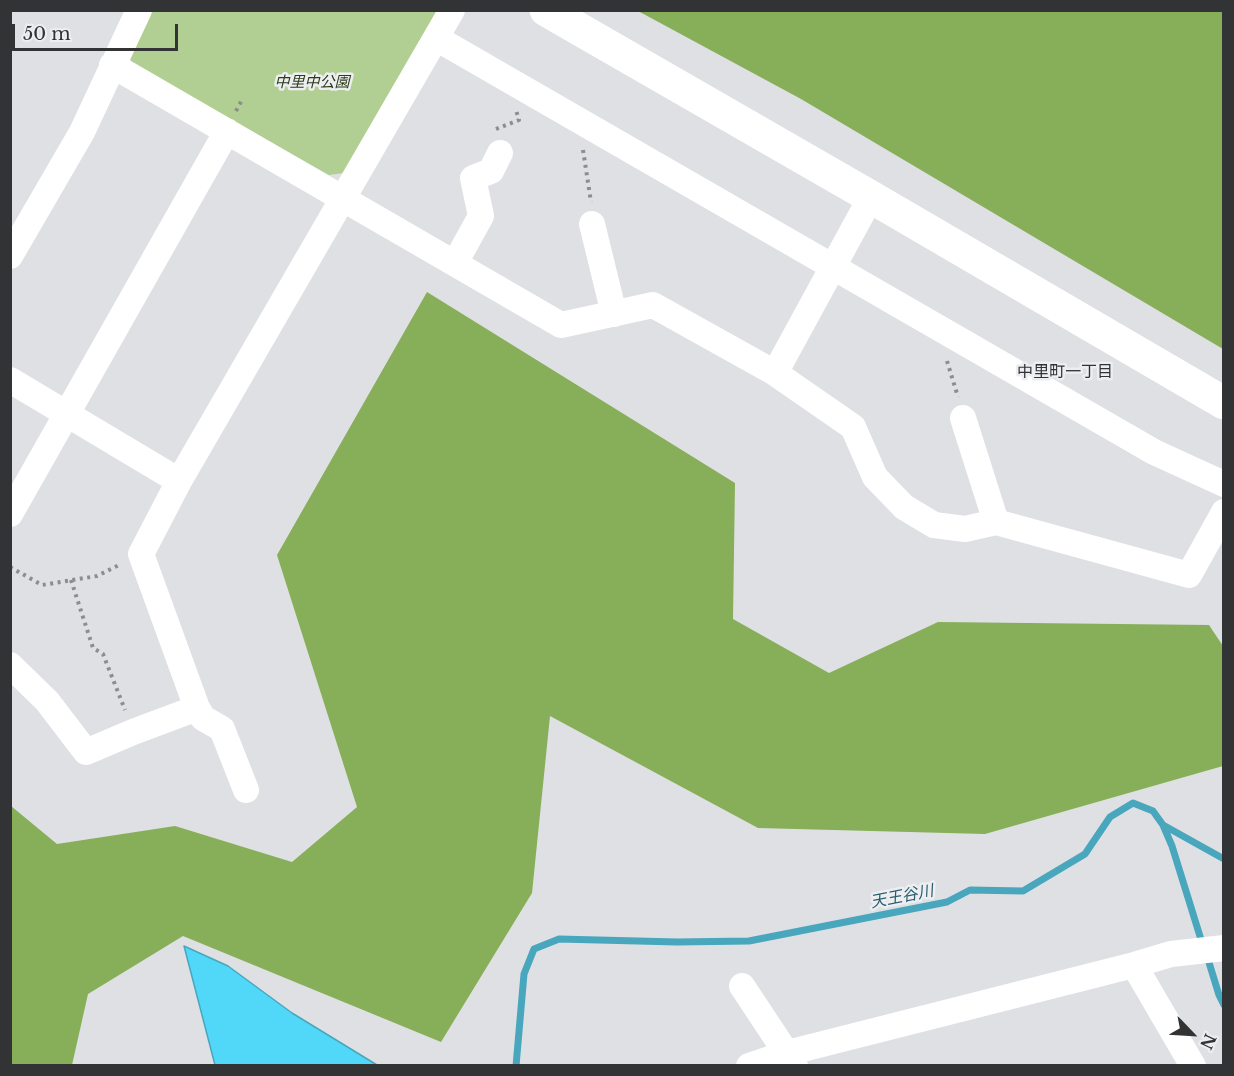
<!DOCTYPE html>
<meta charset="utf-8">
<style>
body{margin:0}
#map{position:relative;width:1234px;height:1076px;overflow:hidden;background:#dfe0e4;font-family:"Libre Baskerville",serif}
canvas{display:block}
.frame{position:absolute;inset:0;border:12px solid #323334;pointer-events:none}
.north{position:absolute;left:1162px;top:1004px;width:60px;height:60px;-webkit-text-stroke:4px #eceef1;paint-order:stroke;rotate:115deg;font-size:16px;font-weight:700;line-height:24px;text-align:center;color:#323334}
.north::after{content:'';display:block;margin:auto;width:21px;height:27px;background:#323334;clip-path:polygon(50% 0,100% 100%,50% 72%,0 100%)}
.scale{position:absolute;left:12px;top:24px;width:166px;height:27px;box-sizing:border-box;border:3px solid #323334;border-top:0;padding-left:8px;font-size:18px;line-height:21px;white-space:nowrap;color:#323334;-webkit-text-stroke:4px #eceef1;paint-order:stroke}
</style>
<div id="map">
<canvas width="1234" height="1076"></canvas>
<div class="frame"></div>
<div class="north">N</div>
<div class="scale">50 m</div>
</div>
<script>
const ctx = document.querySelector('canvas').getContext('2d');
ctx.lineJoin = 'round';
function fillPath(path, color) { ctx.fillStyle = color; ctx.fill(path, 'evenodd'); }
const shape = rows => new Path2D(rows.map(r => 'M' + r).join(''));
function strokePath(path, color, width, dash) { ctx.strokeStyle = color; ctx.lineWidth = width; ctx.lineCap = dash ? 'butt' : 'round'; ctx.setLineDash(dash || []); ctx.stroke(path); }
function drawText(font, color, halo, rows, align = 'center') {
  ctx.font = font + ' "Libre Baskerville","Noto Sans JP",serif'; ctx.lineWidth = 5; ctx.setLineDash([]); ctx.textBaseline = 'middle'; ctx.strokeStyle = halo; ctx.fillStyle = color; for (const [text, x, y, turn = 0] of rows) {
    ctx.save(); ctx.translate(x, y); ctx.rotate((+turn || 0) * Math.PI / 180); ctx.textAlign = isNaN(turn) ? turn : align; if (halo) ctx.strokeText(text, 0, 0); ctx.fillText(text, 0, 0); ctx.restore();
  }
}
fillPath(shape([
 [151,11,437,11,344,173,329,175,132,64,127,50]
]), '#b1cf92');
fillPath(shape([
 [638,11,1223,11,1223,349,801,99],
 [427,292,735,483,733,619,829,673,938,622,1209,625,1223,646,1223,766,985,834,758,828,550,716,532,893,441,1042,183,936,88,994,72,1065,11,1065,11,806,57,844,175,826,292,862,357,807,277,555]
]), '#87ae58');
const water = shape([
 [184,946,228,966,292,1013,377,1065,215,1065,184,946]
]);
fillPath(water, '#51d8f8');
strokePath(water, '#48a6bd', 1.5);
strokePath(shape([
 [1163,825,1224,859],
 [1207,956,1219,995,1224,1005],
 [516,1066,524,974,534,949,559,939,677,942,749,941,947,902,970,890,1023,891,1085,854,1110,817,1133,803,1153,811,1163,825,1172,846,1203,946]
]), '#48a6bd', 7);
strokePath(shape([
 [236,111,242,100],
 [496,129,519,120,516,110],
 [583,150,591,202],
 [947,361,958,397],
 [10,567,42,585,97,576,121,564],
 [71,580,93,648,103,654,125,710]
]), '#8c8d8f', 4, [3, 4.5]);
strokePath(shape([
 [436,38,1154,452,1224,484],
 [112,65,561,325,653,305,775,373,853,427,875,477,904,507,934,525,965,529,996,522,1189,575,1224,512],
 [592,224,614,314],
 [10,256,82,132,139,10],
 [455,263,481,216,473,178,491,171,500,153],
 [775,373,871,197],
 [10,380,179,481],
 [963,418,996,522],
 [10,514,227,131],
 [10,665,47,701,86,752,133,732,197,708,141,554,179,481,452,10],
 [197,708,203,718,222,729,246,790],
 [1134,965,1193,1066],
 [742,986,795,1066],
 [749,1066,787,1053,1134,965,1171,954,1224,948]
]), '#fff', 26);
strokePath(shape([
 [546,10,871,197,1224,403]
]), '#fff', 33);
drawText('italic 15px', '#2b3b17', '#eceef1', [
 ["中里中公園",312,83]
]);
drawText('16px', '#323334', '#eceef1', [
 ["中里町一丁目",1065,372]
]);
drawText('italic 16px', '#295f6d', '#eceef1', [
 ["天王谷川",902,897,-11]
]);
</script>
